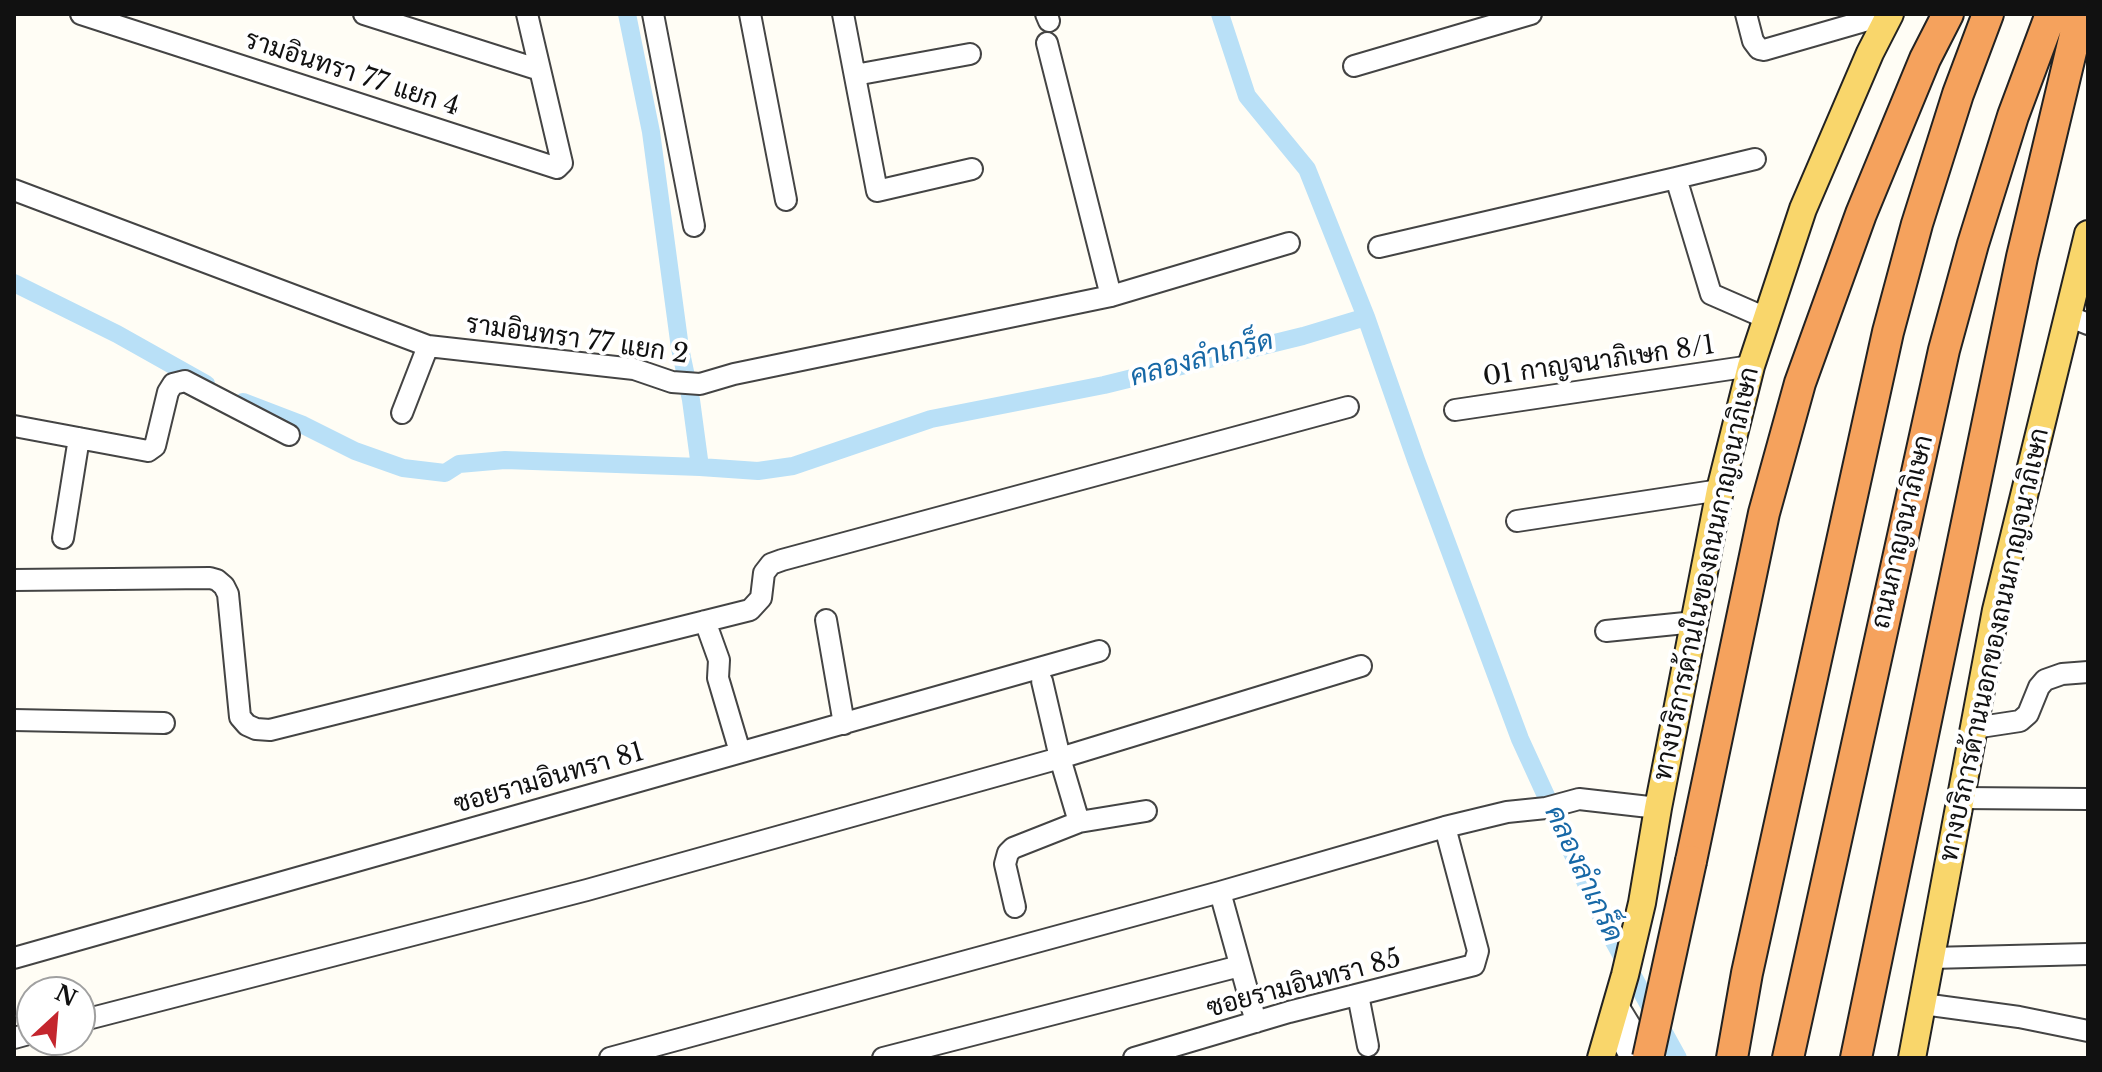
<!DOCTYPE html>
<meta charset="utf-8">
<style>
body{margin:0}
#map{position:relative;width:2102px;height:1072px;overflow:hidden;background:#fffdf5;font-family:"Libre Baskerville",serif}
canvas{display:block}
.frame{position:absolute;inset:0;border:16px solid #111;pointer-events:none}
.north{position:absolute;left:16px;top:976px;width:80px;height:80px;box-sizing:border-box;background:#fff;border:2px solid #a0a0a0;border-radius:50%;rotate:26deg;font-size:22px;font-weight:700;line-height:32px;text-align:center;color:#111}
.north::after{content:'';display:block;margin:auto;width:28px;height:36px;background:#c4262e;clip-path:polygon(50% 0,100% 100%,50% 72%,0 100%)}
</style>
<div id="map">
<canvas width="2102" height="1072"></canvas>
<div class="frame"></div>
<div class="north">N</div>
</div>
<script>
const ctx = document.querySelector('canvas').getContext('2d');
ctx.lineJoin = 'round';
const shape = rows => new Path2D(rows.map(r => 'M' + r).join(''));
function strokePath(path, color, width, dash) { ctx.strokeStyle = color; ctx.lineWidth = width; ctx.lineCap = dash ? 'butt' : 'round'; ctx.setLineDash(dash || []); ctx.stroke(path); }
function drawText(font, color, halo, rows, align = 'center') {
  ctx.font = font + ' "Libre Baskerville",Sarabun,serif'; ctx.lineWidth = 8; ctx.setLineDash([]); ctx.textBaseline = 'middle'; ctx.strokeStyle = halo; ctx.fillStyle = color; for (const [text, x, y, turn = 0] of rows) {
    ctx.save(); ctx.translate(x, y); ctx.rotate((+turn || 0) * Math.PI / 180); ctx.textAlign = isNaN(turn) ? turn : align; if (halo) ctx.strokeText(text, 0, 0); ctx.fillText(text, 0, 0); ctx.restore();
  }
}
strokePath(shape([
 [627,14,651,132,680,348,691,400,700,467,758,471,793,466,931,419,1104,385,1303,336,1366,317,1416,460,1520,739,1607,929,1678,1058],
 [1220,14,1247,96,1307,169,1366,317],
 [14,283,117,334,206,384],
 [243,402,303,425,355,451,403,468,445,473,459,464,505,460,700,467]
]), '#b9e0f7', 18);
const minor = shape([
 [81,14,557,168,562,163,527,14],
 [364,14,540,70],
 [653,14,694,226],
 [750,14,786,200],
 [843,14,877,191,972,169],
 [1046,14,1049,21],
 [1746,14,1753,41,1759,49,1764,50,1889,14],
 [1047,43,1111,296],
 [1354,66,1531,14],
 [855,75,970,54],
 [1676,178,1755,159],
 [14,190,428,346,634,369,672,382,700,384,734,374,1111,296,1289,243],
 [1379,247,1676,178,1711,294,1766,318],
 [2068,316,2088,324],
 [1455,410,1751,366],
 [402,413,428,346],
 [14,426,148,451,155,446,168,392,173,384,185,381,289,435],
 [1517,521,1720,490],
 [63,538,79,438],
 [14,580,210,578,217,580,224,586,228,594,240,717,247,725,256,729,270,730,750,610,761,598,764,573,771,564,782,560,1348,407],
 [826,620,844,724],
 [705,621,719,660,718,678,740,752],
 [1606,631,1695,622],
 [1042,681,1060,758,1079,822],
 [14,720,164,723],
 [1974,728,2020,721,2028,714,2039,687,2045,680,2062,674,2088,672],
 [1960,798,2088,799],
 [1220,892,1256,1022],
 [1015,907,1005,864,1008,853,1013,848,1079,822,1146,811],
 [14,958,1099,651],
 [1931,958,2088,954],
 [1358,995,1368,1046],
 [1617,1004,1650,1058],
 [1923,1004,2019,1017,2088,1031],
 [80,1021,587,890,1060,758,1361,666],
 [1611,1021,1631,1058],
 [14,1038,32,1033],
 [610,1058,1220,892,1445,827,1507,812,1546,808,1579,799,1658,808],
 [883,1058,1240,966],
 [1134,1058,1289,1012,1474,965,1478,951,1445,827]
]);
const major = shape([
 [1601,1058,1625,975,1642,903,1658,808,1720,490,1751,366,1803,209,1870,53,1890,14],
 [1912,1058,1996,610,2088,234]
]);
const highway = shape([
 [1691,861,1764,513,1800,383,1861,214,1925,59,1948,14],
 [1732,1058,1747,973,1888,332,1917,224,1958,94,1988,14],
 [1788,1058,1944,350,1973,244,2013,116,2051,14],
 [1856,1058,2022,257,2080,14]
]);
strokePath(minor, '#444', 24);
strokePath(major, '#222', 30);
strokePath(highway, '#222', 34);
strokePath(minor, '#fff', 20);
strokePath(major, '#f9d66b', 26);
strokePath(highway, '#f5a25d', 30);
const highwayBridge = shape([
 [1648,1058,1691,861]
]);
strokePath(highwayBridge, '#222', 34, []);
strokePath(highwayBridge, '#f5a25d', 30);
drawText('26px', '#111', '#fff', [
 ["รามอินทรา 77 แยก 4",352,74,18],
 ["รามอินทรา 77 แยก 2",577,340,8],
 ["01 กาญจนาภิเษก 8/1",1599,362,-8],
 ["ถนนกาญจนาภิเษก",1903,532,-77],
 ["ทางบริการด้านในของถนนกาญจนาภิเษก",1707,574,-78],
 ["ทางบริการด้านนอกของถนนกาญจนาภิเษก",1995,645,-78],
 ["ซอยรามอินทรา 81",549,779,-16],
 ["ซอยรามอินทรา 85",1304,984,-15]
]);
drawText('italic 28px', '#1768a6', '#fff', [
 ["คลองลำเกร็ด",1202,359,-15],
 ["คลองลำเกร็ด",1583,874,65]
]);
</script>
